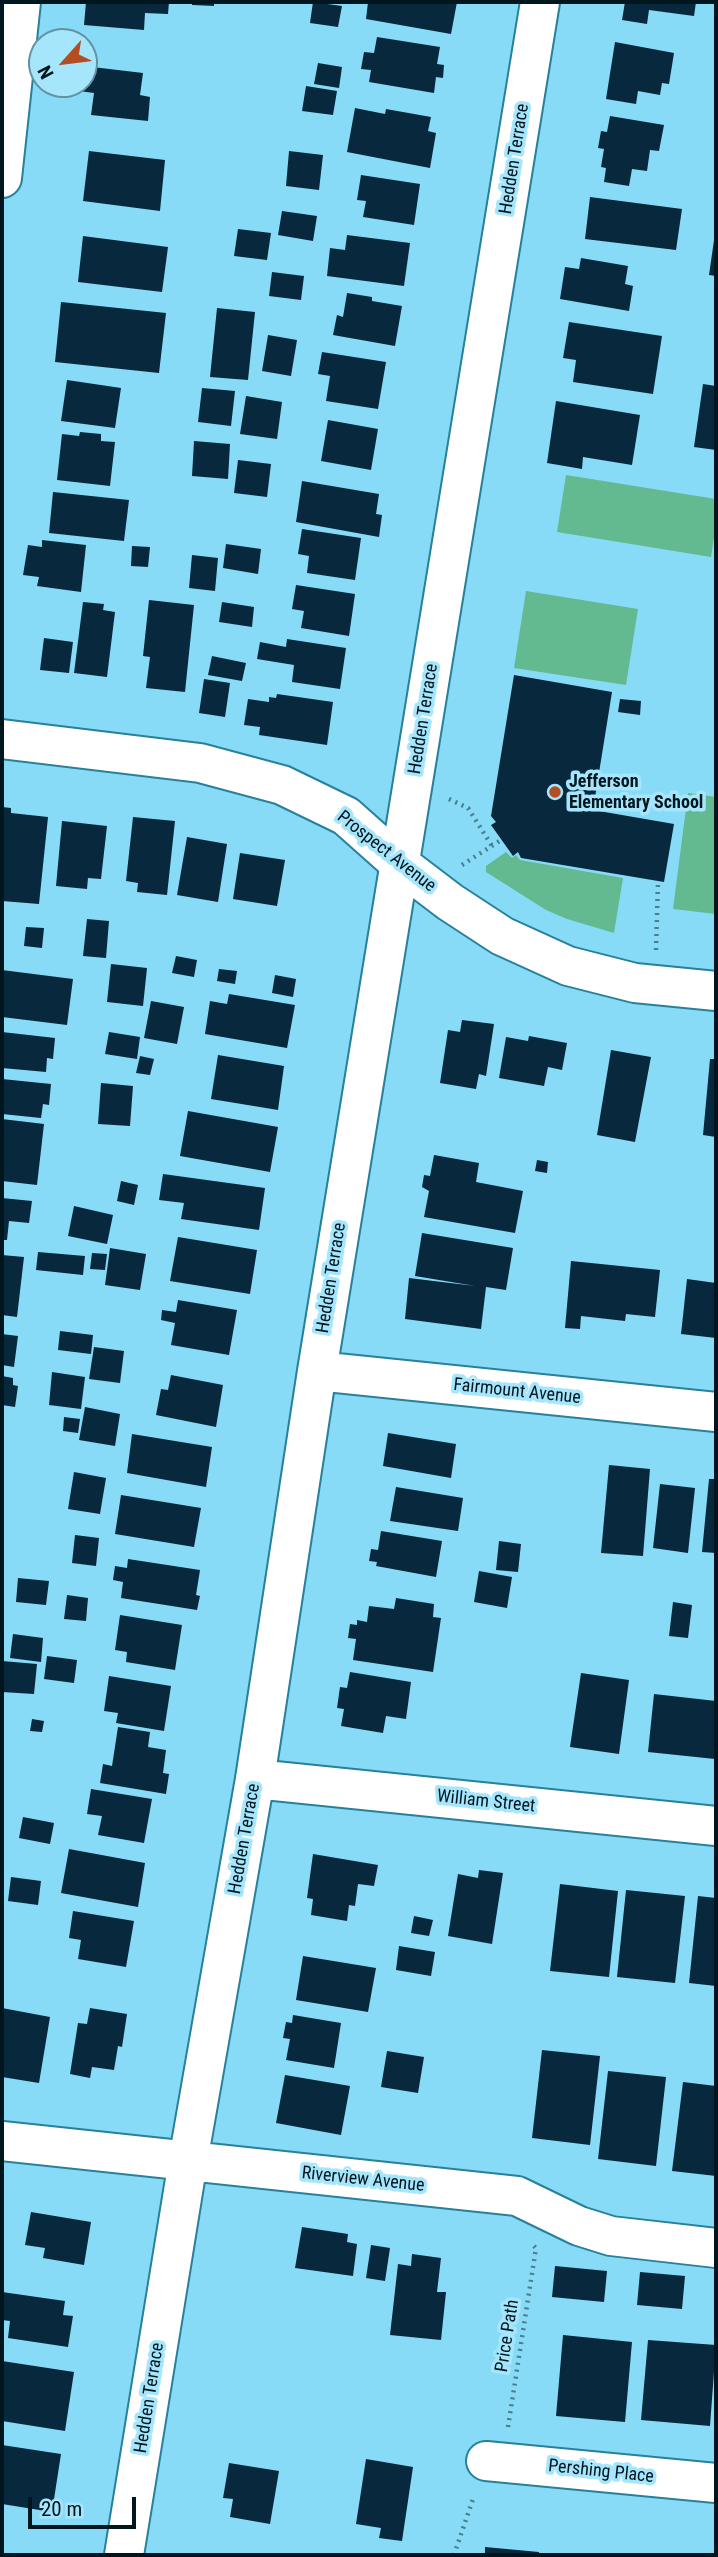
<!DOCTYPE html>
<style>
body{margin:0}
#map{position:relative;width:718px;height:2557px;overflow:hidden;background:#88dbf7;font-family:"Roboto Condensed",sans-serif}
canvas{display:block}
.frame{position:absolute;inset:0;border:4px solid #00161e;pointer-events:none}
.north{position:absolute;left:28px;top:28px;width:70px;height:70px;box-sizing:border-box;background:#a5e6fc;border:2px solid #6393a3;border-radius:50%;rotate:242deg;font-size:19px;font-weight:700;line-height:28px;text-align:center;color:#00161e}
.north::after{content:'';display:block;margin:auto;width:24px;height:32px;background:#b34d22;clip-path:polygon(50% 0,100% 100%,50% 72%,0 100%)}
.scale{position:absolute;left:28px;top:2497px;width:108px;height:32px;box-sizing:border-box;border:4px solid #00161e;border-top:0;padding-left:9px;font-size:21px;line-height:24px;white-space:nowrap;color:#00161e;-webkit-text-stroke:5px #a5e6fc;paint-order:stroke}
</style>
<div id="map">
<canvas width="718" height="2557"></canvas>
<div class="frame"></div>
<div class="north">N</div>
<div class="scale">20 m</div>
</div>
<script>
const ctx = document.querySelector('canvas').getContext('2d');
ctx.lineJoin = 'round';
function fillPath(path, color) { ctx.fillStyle = color; ctx.fill(path, 'evenodd'); }
const shape = rows => new Path2D(rows.map(r => 'M' + r).join(''));
function strokePath(path, color, width, dash) { ctx.strokeStyle = color; ctx.lineWidth = width; ctx.lineCap = dash ? 'butt' : 'round'; ctx.setLineDash(dash || []); ctx.stroke(path); }
function drawText(font, color, halo, rows, align = 'center') {
  ctx.font = font + ' "Roboto Condensed",sans-serif'; ctx.lineWidth = 7; ctx.setLineDash([]); ctx.textBaseline = 'middle'; ctx.strokeStyle = halo; ctx.fillStyle = color; for (const [text, x, y, turn = 0] of rows) {
    ctx.save(); ctx.translate(x, y); ctx.rotate((+turn || 0) * Math.PI / 180); ctx.textAlign = isNaN(turn) ? turn : align; if (halo) ctx.strokeText(text, 0, 0); ctx.fillText(text, 0, 0); ctx.restore();
  }
}
fillPath(shape([
 [566,475,716,499,716,524,711,557,557,532],
 [526,591,638,609,626,685,514,668],
 [688,793,716,797,716,914,673,909],
 [506,852,512,858,516,855,520,860,623,878,614,933,567,919,546,910,486,872,486,866]
]), '#63b990');
fillPath(shape([
 [86,2,169,2,168,14,145,13,144,30,84,25],
 [192,2,214,2,214,6,192,5],
 [313,2,342,6,338,27,310,23],
 [368,2,457,2,451,34,366,19],
 [625,2,696,2,694,16,649,10,647,24,622,20],
 [377,37,440,47,437,64,444,65,443,78,436,77,434,93,369,82,371,70,361,69,364,52,374,53],
 [615,42,674,53,669,84,662,83,660,95,638,91,636,104,606,99],
 [318,63,342,67,339,88,314,84],
 [84,66,143,73,140,95,150,97,148,121,91,115,94,93,79,91,79,84,84,84],
 [306,86,337,91,333,115,302,111],
 [355,108,385,114,386,109,431,117,428,131,436,133,430,168,347,152],
 [610,116,664,125,659,151,650,150,647,171,632,169,629,186,604,182,606,168,601,167,604,149,598,148,601,131,607,132],
 [89,151,165,160,160,211,83,201],
 [289,151,323,155,319,190,286,186],
 [361,175,420,184,414,225,363,217,366,201,357,200],
 [590,197,682,209,676,250,585,239],
 [282,211,317,216,313,241,278,235],
 [238,229,271,233,267,260,234,256],
 [715,233,716,233,716,276,709,275],
 [347,235,410,243,404,286,327,276,330,248,345,250],
 [83,236,168,247,162,292,78,282],
 [581,258,628,266,625,284,633,286,629,311,560,299,565,267,579,269],
 [272,272,304,276,301,300,269,296],
 [347,293,372,297,372,301,402,306,395,346,333,335,337,315,343,317],
 [61,302,166,313,159,373,55,362],
 [217,308,255,312,248,380,210,377],
 [569,322,662,336,653,394,573,382,576,360,563,358],
 [268,335,297,340,291,376,262,371],
 [322,352,386,362,378,409,326,401,330,376,318,374],
 [67,380,121,388,115,428,61,421],
 [703,384,716,386,716,450,694,447],
 [202,388,235,391,231,426,198,422],
 [246,396,282,402,277,439,240,434],
 [556,401,640,415,632,465,583,457,582,469,547,463],
 [328,420,378,429,371,470,321,461],
 [80,432,101,434,101,441,115,442,110,486,57,480,62,434,79,436],
 [194,441,230,444,228,479,192,476],
 [238,460,271,464,267,497,234,493],
 [302,481,379,494,376,514,382,515,379,537,296,522],
 [53,492,129,500,124,541,49,533],
 [302,529,361,538,355,580,307,573,309,556,298,554],
 [42,540,86,545,81,592,37,586,39,577,23,575,28,545,42,547],
 [226,544,261,549,258,574,223,568],
 [132,546,150,547,148,567,131,566],
 [192,555,218,558,215,591,189,588],
 [296,585,355,594,349,636,301,628,304,611,292,609],
 [149,600,194,605,185,692,146,688,150,657,143,656],
 [83,602,104,604,103,610,115,612,107,677,74,673],
 [222,602,254,607,252,627,219,622],
 [44,638,73,642,69,673,40,670],
 [287,639,346,648,340,689,292,682,294,665,257,659,260,642,286,647],
 [212,656,246,663,242,681,208,675],
 [514,675,612,692,593,810,674,824,664,882,521,858,518,852,513,856,491,825,496,822,491,816],
 [204,679,230,683,225,717,199,713],
 [277,694,333,702,327,745,259,735,260,727,244,725,248,699,269,702,269,697,276,698],
 [620,699,641,701,640,715,618,712],
 [2,807,11,808,11,813,48,817,39,904,2,901],
 [133,817,175,821,167,895,137,892,138,883,126,881],
 [62,821,107,826,101,879,88,878,87,889,56,886],
 [187,837,227,844,218,902,177,895],
 [240,853,285,860,277,906,233,899],
 [87,919,109,921,106,958,83,956],
 [26,927,44,928,42,948,24,946],
 [176,956,197,960,194,977,172,973],
 [111,964,147,968,143,1006,107,1002],
 [219,969,237,971,235,984,217,981],
 [2,970,73,979,67,1025,2,1017],
 [275,975,296,979,293,997,272,993],
 [229,994,295,1005,287,1048,205,1034,210,1001,227,1004],
 [151,1001,184,1007,177,1044,144,1038],
 [462,1020,494,1024,486,1076,479,1074,476,1089,440,1083,448,1030,460,1032],
 [2,1032,55,1038,53,1059,47,1058,46,1072,2,1068],
 [109,1032,140,1037,137,1059,105,1054],
 [529,1036,567,1043,562,1070,548,1067,544,1086,499,1078,506,1037,528,1041],
 [611,1050,651,1057,635,1142,597,1135],
 [218,1055,284,1066,278,1110,211,1099],
 [140,1056,154,1059,150,1075,136,1073],
 [710,1059,716,1059,716,1137,703,1135],
 [2,1079,51,1084,49,1105,43,1104,41,1118,2,1114],
 [101,1083,133,1086,130,1126,98,1124],
 [188,1111,278,1127,270,1172,180,1156],
 [2,1119,44,1124,37,1185,2,1181],
 [434,1155,479,1163,476,1182,523,1191,515,1233,424,1217,429,1191,422,1187,424,1175,430,1176],
 [537,1160,548,1162,547,1173,535,1171],
 [163,1174,265,1188,259,1230,181,1219,184,1203,159,1200],
 [121,1181,138,1185,134,1205,117,1201],
 [2,1198,32,1201,29,1223,9,1221,7,1240,2,1240],
 [74,1206,113,1215,107,1244,68,1236],
 [422,1233,513,1248,506,1290,486,1287,481,1329,405,1319,409,1278,475,1286,415,1276],
 [178,1237,257,1250,250,1294,170,1281],
 [110,1248,146,1254,140,1290,105,1285],
 [38,1252,85,1256,83,1275,36,1270],
 [92,1253,107,1254,105,1270,90,1269],
 [2,1255,24,1257,17,1317,2,1315],
 [571,1261,660,1270,655,1317,626,1314,625,1321,581,1316,580,1329,565,1328],
 [687,1279,716,1283,716,1338,681,1334],
 [178,1300,237,1310,229,1355,171,1345,175,1323,161,1320,162,1310,176,1312],
 [60,1331,93,1335,91,1354,58,1350],
 [2,1334,18,1336,14,1367,2,1365],
 [94,1347,124,1351,120,1383,89,1379],
 [52,1372,85,1377,81,1409,49,1405],
 [171,1375,223,1385,216,1427,156,1415,161,1389,168,1390],
 [2,1376,13,1378,13,1385,18,1386,15,1407,2,1405],
 [85,1407,120,1414,115,1446,79,1440],
 [64,1417,80,1419,78,1433,63,1431],
 [388,1433,456,1444,451,1478,383,1466],
 [132,1434,212,1447,206,1487,127,1473],
 [609,1465,650,1469,643,1556,601,1553],
 [74,1472,106,1478,100,1514,68,1509],
 [709,1479,716,1479,716,1553,702,1552],
 [660,1484,695,1488,688,1553,653,1548],
 [396,1487,463,1498,458,1531,390,1521],
 [121,1495,201,1508,194,1547,115,1534],
 [381,1531,442,1541,436,1577,376,1566,377,1562,369,1561,371,1549,378,1550],
 [75,1535,99,1538,96,1566,72,1563],
 [499,1541,521,1544,518,1572,496,1570],
 [128,1559,200,1570,196,1595,200,1596,197,1610,121,1598,123,1582,113,1580,115,1566,127,1568],
 [479,1571,512,1577,507,1608,474,1602],
 [18,1578,49,1581,46,1605,16,1602],
 [67,1595,88,1598,86,1621,64,1619],
 [396,1598,434,1604,433,1617,441,1618,433,1672,353,1660,356,1639,348,1638,350,1624,357,1625,357,1620,367,1622,369,1606,394,1609],
 [673,1602,692,1605,688,1638,669,1636],
 [120,1615,182,1625,175,1670,126,1662,127,1652,115,1650],
 [13,1634,43,1638,41,1662,10,1658],
 [47,1656,77,1660,74,1683,44,1679],
 [2,1661,37,1664,34,1694,2,1692],
 [350,1672,411,1682,406,1719,386,1716,383,1733,341,1726,344,1709,337,1708,340,1687,347,1688],
 [581,1673,629,1680,619,1754,570,1747],
 [109,1676,171,1686,164,1731,116,1723,118,1713,104,1711],
 [654,1694,716,1701,715,1759,648,1752],
 [32,1719,44,1721,42,1732,30,1731],
 [118,1727,150,1732,148,1747,166,1750,163,1773,169,1774,166,1794,100,1783,103,1764,112,1766],
 [91,1789,152,1799,144,1843,98,1835,102,1816,87,1814],
 [23,1817,54,1823,50,1844,19,1838],
 [69,1849,145,1863,138,1907,61,1893],
 [313,1854,378,1865,374,1886,358,1884,355,1906,349,1905,347,1921,311,1915,313,1899,307,1898],
 [479,1870,503,1873,492,1944,448,1936,458,1874,478,1878],
 [11,1877,41,1881,38,1905,8,1901],
 [560,1884,618,1891,609,1977,550,1971],
 [626,1890,685,1896,675,1983,617,1977],
 [698,1896,716,1898,716,1986,689,1983],
 [73,1911,134,1921,126,1967,78,1959,81,1940,69,1938],
 [414,1916,433,1920,429,1936,411,1933],
 [399,1946,435,1952,431,1976,396,1970],
 [303,1956,376,1968,368,2012,296,2000],
 [2,2008,50,2017,39,2083,2,2077],
 [90,2008,127,2014,122,2047,118,2046,114,2070,92,2067,90,2078,70,2074,78,2023,87,2024],
 [293,2015,341,2023,334,2068,286,2060,290,2039,283,2038,286,2022,292,2023],
 [542,2050,600,2056,590,2145,532,2138],
 [387,2051,424,2057,418,2093,381,2087],
 [608,2071,666,2077,656,2166,598,2159],
 [285,2075,350,2086,341,2135,276,2123],
 [683,2082,716,2086,716,2176,672,2171],
 [31,2212,91,2222,84,2265,43,2258,45,2248,25,2245],
 [302,2227,348,2234,347,2242,357,2244,353,2276,295,2268],
 [371,2245,390,2248,385,2281,366,2278],
 [412,2254,441,2258,437,2292,446,2292,441,2340,390,2335,398,2264,411,2266],
 [555,2266,607,2271,604,2302,552,2297],
 [640,2272,685,2276,682,2309,637,2305],
 [2,2292,65,2301,63,2315,73,2316,68,2347,8,2338,10,2321,2,2320],
 [563,2335,632,2342,625,2422,556,2416],
 [648,2340,716,2345,710,2426,641,2420],
 [2,2361,74,2372,65,2431,2,2421],
 [2,2445,61,2454,52,2512,2,2504],
 [366,2459,413,2467,402,2541,379,2538,381,2528,356,2524],
 [229,2463,279,2471,270,2524,230,2517,233,2499,223,2498],
 [485,2547,539,2552,539,2555,485,2555]
]), '#07283d');
const minor = shape([
 [2,178,21,2],
 [2,739,200,763,282,785,346,816,400,864,450,902,502,936,568,966,635,983,716,991],
 [317,1371,716,1412],
 [255,1779,716,1826],
 [2,2141,517,2196,579,2226,611,2236,716,2248],
 [486,2461,716,2483],
 [124,2555,188,2161,255,1779,317,1371,540,2]
]);
strokePath(minor, '#28809a', 42);
strokePath(shape([
 [449,799,468,808,492,846],
 [462,865,501,840],
 [656,950,658,881],
 [508,2427,536,2248,534,2246],
 [454,2555,474,2496]
]), '#487e90', 4.5, [2, 5]);
strokePath(minor, '#fff', 38);
for (const [x, y, r, color] of [
 [555,792,7,"#b34d22"]
]) { const dot = new Path2D(); dot.arc(x, y, r, 0, 2 * Math.PI); ctx.fillStyle = color; ctx.fill(dot); strokePath(dot, '#a5e6fc', 2.5); }
drawText('18px', '#00161e', '#a5e6fc', [
 ["Hedden Terrace",515,159,-81],
 ["Hedden Terrace",424,719,-81],
 ["Prospect Avenue",386,852,38],
 ["Hedden Terrace",332,1278,-81],
 ["Fairmount Avenue",517,1392,6],
 ["William Street",486,1802,6],
 ["Hedden Terrace",245,1839,-80],
 ["Riverview Avenue",363,2180,6],
 ["Price Path",508,2336,-81],
 ["Hedden Terrace",150,2398,-81],
 ["Pershing Place",601,2472,6]
]);
drawText('bold 18px', '#00161e', '#a5e6fc', [
 ["Jefferson",569,782],
 ["Elementary School",569,803]
], 'left');
</script>
